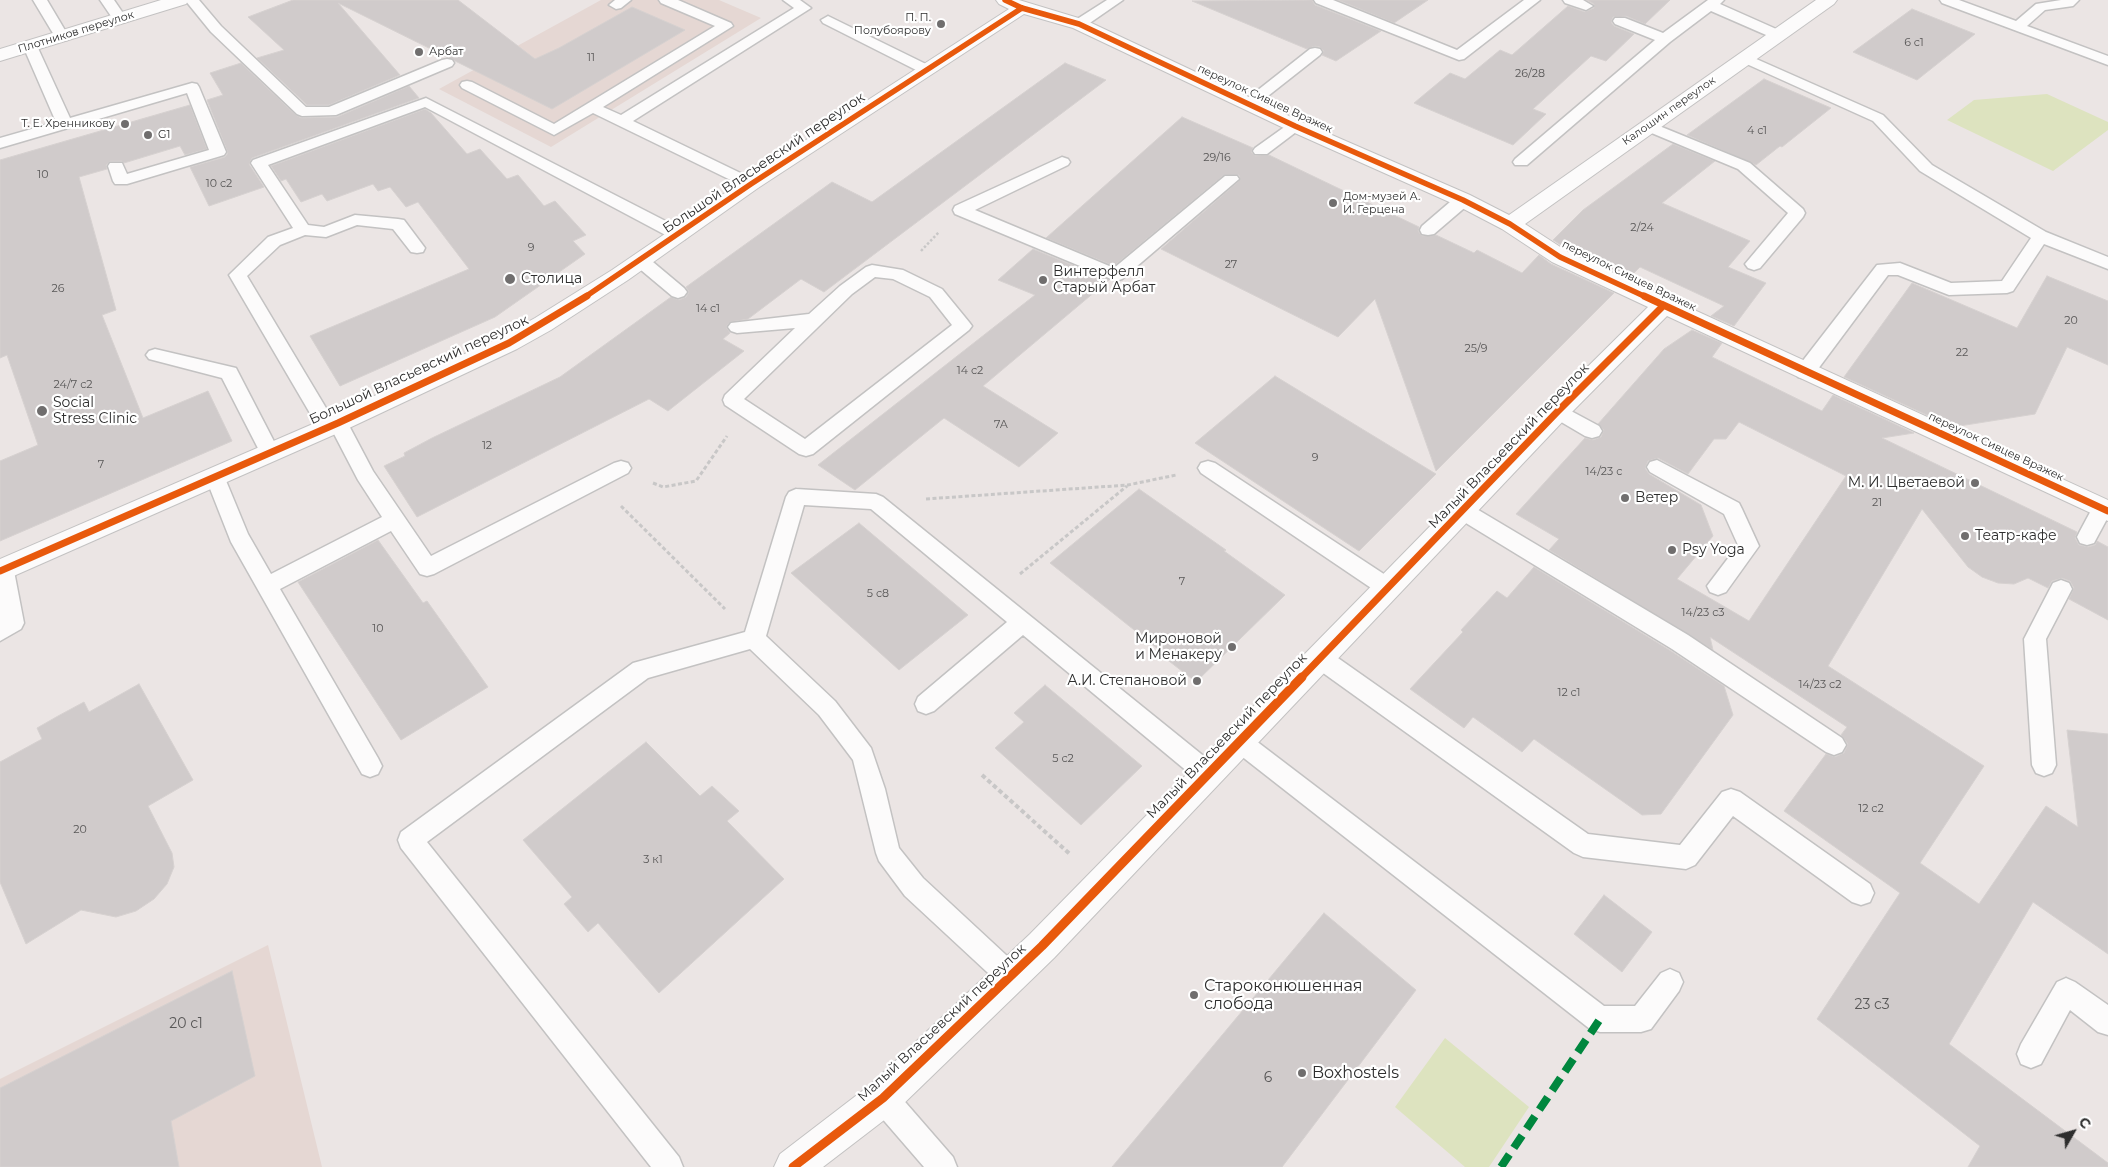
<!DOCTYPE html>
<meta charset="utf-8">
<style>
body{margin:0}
#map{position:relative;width:2108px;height:1167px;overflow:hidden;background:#ebe5e4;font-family:Montserrat,sans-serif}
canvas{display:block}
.north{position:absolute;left:2048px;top:1107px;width:50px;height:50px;-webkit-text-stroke:4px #fff;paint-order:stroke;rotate:52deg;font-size:14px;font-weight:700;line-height:20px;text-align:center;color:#2e2e2e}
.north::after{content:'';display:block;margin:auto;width:18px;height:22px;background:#2e2e2e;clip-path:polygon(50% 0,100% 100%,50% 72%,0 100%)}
</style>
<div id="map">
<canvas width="2108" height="1167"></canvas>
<div class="north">С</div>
</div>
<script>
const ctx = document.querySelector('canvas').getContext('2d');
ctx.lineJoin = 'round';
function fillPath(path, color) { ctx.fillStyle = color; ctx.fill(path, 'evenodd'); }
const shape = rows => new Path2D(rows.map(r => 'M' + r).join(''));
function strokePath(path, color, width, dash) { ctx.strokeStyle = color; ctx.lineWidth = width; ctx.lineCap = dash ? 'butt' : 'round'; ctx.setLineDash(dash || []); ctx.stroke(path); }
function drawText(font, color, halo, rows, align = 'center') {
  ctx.font = font + ' Montserrat,sans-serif'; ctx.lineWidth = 4.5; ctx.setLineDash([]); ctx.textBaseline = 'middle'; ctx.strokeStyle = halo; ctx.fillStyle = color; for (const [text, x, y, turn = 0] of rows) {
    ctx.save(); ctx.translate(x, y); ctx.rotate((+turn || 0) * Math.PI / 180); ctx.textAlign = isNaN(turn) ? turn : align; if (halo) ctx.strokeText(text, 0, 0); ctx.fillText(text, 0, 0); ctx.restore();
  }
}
fillPath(shape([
 [601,0,719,0,761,18,551,147,439,89],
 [268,945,322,1167,0,1167,0,1079]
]), '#e5d7d3');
fillPath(shape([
 [2047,94,2108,122,2108,130,2053,171,1947,120,1974,100],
 [1445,1038,1529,1107,1489,1167,1465,1167,1395,1107]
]), '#dde3bf');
const building = shape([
 [293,0,458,0,535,59,559,48,632,7,685,30,552,109,338,3,400,75,329,105,307,105,257,58,284,50,248,17,293,0],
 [1312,0,1315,5,1381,31,1336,61,1322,55,1324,51,1320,47,1315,46,1307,49,1192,1,1312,0],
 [1338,0,1428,0,1394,23,1338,0],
 [1587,0,1670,0,1645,24,1626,16,1613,17,1611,22,1614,26,1634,34,1606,61,1591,56,1533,109,1546,114,1513,145,1414,103,1450,73,1465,79,1500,50,1512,55,1568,6,1585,12,1594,8,1594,4,1587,0],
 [1912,9,1975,34,1917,80,1853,52,1912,9],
 [241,63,296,115,301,118,337,117,409,86,419,98,252,158,249,164,264,187,209,206,190,167,225,157,228,153,207,100,223,95,210,73,241,63],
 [1065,63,1106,80,824,292,801,279,748,319,730,322,726,327,730,333,723,339,744,351,668,411,649,399,417,517,384,466,405,456,404,453,432,438,560,377,671,297,679,300,686,297,689,292,686,287,832,182,872,202,1065,63],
 [1764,79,1831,108,1782,147,1780,146,1756,165,1687,135,1764,79],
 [190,105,207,149,185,155,180,146,124,163,122,161,110,161,106,165,107,169,79,177,116,310,102,315,143,418,208,391,232,441,0,541,0,461,38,445,7,355,0,358,0,160,190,105],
 [425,109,431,113,467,154,480,149,507,179,518,175,544,206,555,201,586,235,573,241,585,254,495,317,340,386,310,336,469,269,418,202,406,207,390,187,378,191,373,184,327,201,322,194,301,202,286,179,281,181,271,166,425,109],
 [1182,117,1253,148,1251,152,1255,156,1269,155,1419,227,1418,231,1422,236,1436,235,1474,253,1477,250,1522,273,1539,255,1551,264,1614,293,1436,471,1375,299,1338,337,1161,249,1240,180,1239,175,1224,175,1114,266,1046,238,1182,117],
 [1673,144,1715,161,1662,203,1750,241,1728,267,1766,283,1734,326,1711,316,1724,306,1640,267,1629,278,1569,250,1553,240,1583,210,1673,144],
 [1033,249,1109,280,983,386,1058,433,1019,467,944,418,855,490,818,465,1035,295,998,280,1033,249],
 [2047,276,2108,301,2108,365,2067,347,2035,414,1953,427,1844,377,1912,283,2017,328,2047,276],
 [1692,330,1722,343,1712,357,1822,411,1833,395,1914,433,1882,438,2077,532,2075,538,2079,545,2088,547,2095,545,2097,541,2108,547,2108,620,2069,599,2074,588,2070,581,2062,578,2052,581,2048,588,2028,578,2014,584,1998,583,1982,577,1968,567,1922,509,1828,666,1984,766,1920,863,1979,904,2046,806,2078,827,2067,730,2108,734,2108,954,2033,902,1949,1044,2108,1163,2108,1167,1968,1167,1980,1146,1817,1019,1900,893,1784,811,1826,754,1835,757,1844,753,1848,744,1841,735,1847,727,1710,637,1713,650,1549,550,1559,539,1516,514,1585,438,1593,440,1601,437,1604,430,1598,424,1664,349,1692,330],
 [1739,422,1846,476,1749,621,1677,579,1713,536,1701,505,1649,474,1645,468,1648,461,1658,458,1688,474,1714,439,1726,439,1739,422],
 [1275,376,1436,474,1359,551,1195,443,1275,376],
 [1139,489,1226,550,1224,551,1285,595,1196,682,1156,651,1158,649,1050,563,1139,489],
 [859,523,968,615,899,670,791,573,859,523],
 [378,540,423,603,427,601,488,687,401,740,298,582,378,540],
 [1534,567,1671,651,1724,686,1733,715,1661,814,1642,815,1534,739,1522,752,1473,717,1464,728,1410,689,1463,632,1461,630,1497,591,1507,598,1534,567],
 [139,684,193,780,148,806,172,853,174,867,167,884,154,899,136,911,116,917,81,910,26,944,0,882,0,762,42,739,37,728,58,716,84,702,89,712,139,684],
 [1045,685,1142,766,1081,825,995,748,1024,722,1014,713,1045,685],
 [646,742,700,796,712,786,739,811,727,821,784,879,659,993,598,923,588,932,564,904,572,897,523,840,646,742],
 [1604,895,1652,932,1622,972,1574,934,1604,895],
 [1324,913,1416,990,1282,1167,1112,1167,1324,913],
 [232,971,255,1076,171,1121,179,1167,0,1167,0,1088,232,971]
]);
fillPath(building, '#d0cbcb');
strokePath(building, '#d6d1d0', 1);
const service = shape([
 [33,0,47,0,69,37,67,40,57,40,33,0],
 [100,0,114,0,127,19,125,22,115,22,100,0],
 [185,0,199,0,221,26,306,107,329,107,442,60,447,59,452,60,454,63,452,66,336,115,302,116,297,114,211,32,185,0],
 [615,0,631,0,621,8,616,9,609,5,615,0],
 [659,0,678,0,731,23,733,26,603,107,621,115,794,8,783,0,800,0,811,8,633,121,757,181,759,184,757,187,745,187,593,113,554,135,462,88,460,85,462,82,467,81,472,82,554,124,715,26,661,3,659,0],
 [1107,0,1123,0,1084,27,1074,27,1072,24,1074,21,1107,0],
 [1314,0,1333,0,1457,50,1524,0,1540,0,1464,59,1459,60,1316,3,1314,0],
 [1563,0,1583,0,1593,6,1586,10,1565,3,1563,0],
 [1708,0,1724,0,1720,4,1783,32,1785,35,1778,39,1773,38,1711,11,1670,42,1527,165,1515,165,1513,162,1515,159,1655,40,1615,24,1613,21,1615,18,1625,18,1663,33,1708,0],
 [1940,0,1959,0,2016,21,2036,4,2061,0,2079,0,2073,6,2045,10,2027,26,2108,56,2108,65,1942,3,1940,0],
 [828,16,932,67,934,70,932,73,927,74,922,73,823,23,821,20,828,16],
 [30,42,35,43,37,46,70,118,192,83,197,84,199,87,226,152,224,155,127,184,115,184,113,181,108,166,110,163,122,163,127,174,209,150,187,93,0,148,0,138,56,122,23,46,25,43,30,42],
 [1315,48,1320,49,1322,52,1320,55,1254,107,1244,107,1242,104,1244,101,1310,49,1315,48],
 [1745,54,1883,115,1932,165,2046,232,2108,257,2108,269,2044,244,2013,291,2007,293,1949,295,1898,275,1888,275,1812,377,1805,379,1798,377,1796,372,1798,367,1877,265,1900,263,1951,283,2002,281,2031,238,1920,171,1873,121,1740,61,1738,58,1740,55,1745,54],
 [426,98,685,231,687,235,685,239,679,240,673,239,425,107,268,165,308,225,324,227,355,215,398,219,404,220,425,248,423,252,417,253,411,252,393,229,357,225,326,237,305,235,280,245,247,276,332,418,338,416,345,418,373,471,431,556,614,463,621,461,628,463,631,468,628,473,434,574,427,576,420,574,391,531,280,589,378,758,382,766,378,774,370,777,362,774,231,542,205,476,208,471,215,469,222,471,248,534,271,574,382,517,358,480,333,432,328,434,321,432,229,275,268,237,293,228,251,163,253,160,426,98],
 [1295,121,1300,123,1303,126,1300,129,1267,154,1255,154,1253,151,1255,148,1290,123,1295,121],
 [1647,121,1750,163,1803,209,1805,213,1803,217,1760,268,1754,270,1748,268,1745,264,1788,213,1738,169,1642,129,1639,126,1642,123,1647,121],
 [1062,157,1068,159,1070,162,1068,165,975,210,1114,268,1225,176,1237,176,1239,179,1122,279,1116,281,955,214,953,210,955,206,1062,157],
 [1463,195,1469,196,1471,200,1469,204,1434,234,1428,235,1422,234,1420,230,1422,226,1457,196,1463,195],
 [641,255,647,257,684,288,687,292,684,296,678,298,672,296,635,265,632,261,635,257,641,255],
 [872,265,903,270,942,289,969,322,972,326,969,330,813,454,806,456,799,454,725,405,723,400,725,395,795,328,737,333,731,331,728,327,731,323,809,314,840,286,866,267,872,265],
 [875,277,893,279,930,297,952,325,805,439,744,399,852,294,875,277],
 [155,349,236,368,280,453,277,458,270,460,263,458,222,378,149,359,146,355,149,351,155,349],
 [1558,404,1599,426,1602,431,1599,436,1592,438,1585,436,1551,416,1549,411,1551,406,1558,404],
 [1657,460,1739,503,1742,509,1759,546,1726,592,1718,595,1710,592,1707,586,1738,545,1724,514,1650,472,1647,467,1650,462,1657,460],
 [1208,461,1215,463,1396,582,1399,588,1396,594,1388,597,1380,594,1201,473,1198,468,1201,463,1208,461],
 [796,489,876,494,883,497,1216,766,1220,774,1216,782,1208,785,1200,782,1023,635,934,711,926,714,918,711,915,704,918,697,1007,622,871,509,804,505,766,636,835,701,871,748,885,789,899,848,923,878,1019,967,1023,976,1019,985,1010,989,1001,985,905,896,879,861,876,853,853,760,819,715,750,649,648,678,427,842,679,1157,683,1167,651,1167,401,848,398,840,401,832,633,663,745,632,786,497,789,492,796,489],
 [2102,501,2108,503,2108,517,2094,543,2087,545,2080,543,2077,537,2080,531,2095,503,2102,501],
 [1463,503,1470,505,1688,635,1842,738,1846,745,1842,752,1834,755,1826,752,1672,649,1456,517,1453,511,1456,505,1463,503],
 [3,563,10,565,14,571,24,623,21,629,0,641,0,564,3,563],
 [2061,580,2069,583,2072,589,2046,639,2056,765,2052,773,2044,776,2036,773,2032,765,2024,639,2053,583,2061,580],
 [1320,649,1328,651,1588,834,1680,845,1722,792,1731,789,1740,792,1870,884,1874,893,1870,902,1861,905,1852,902,1733,816,1695,865,1686,869,1583,857,1574,853,1312,665,1309,658,1312,651,1320,649],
 [1239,731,1247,734,1604,1006,1635,1006,1661,973,1670,969,1679,973,1683,982,1679,991,1651,1029,1641,1032,1600,1032,1590,1029,1231,748,1227,741,1231,734,1239,731],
 [2066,978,2075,982,2108,1005,2108,1035,2098,1032,2070,1010,2041,1064,2031,1068,2021,1064,2017,1054,2021,1044,2057,982,2066,978],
 [883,1084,893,1088,953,1157,957,1167,924,1167,873,1108,869,1098,873,1088,883,1084]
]);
const minor = shape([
 [161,0,189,0,186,4,0,61,0,49,161,0],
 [996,0,1019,0,1085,20,1302,122,1470,195,1509,215,1816,0,1837,0,1834,4,1525,224,1568,252,2108,500,2108,521,1667,316,1567,417,1054,958,896,1111,823,1167,774,1167,780,1154,870,1085,1030,934,1549,405,1648,307,1552,262,1502,229,1456,205,1288,130,1073,28,1024,14,758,188,628,280,551,330,517,349,347,429,0,582,0,559,329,417,501,337,535,318,612,270,744,180,1009,9,999,4,996,0]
]);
strokePath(service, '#c3c2c2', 3);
strokePath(minor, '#c3c2c2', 2);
strokePath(shape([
 [921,251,939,232]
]), '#c8c7c7', 2.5, [2.5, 2]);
strokePath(shape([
 [653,483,663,487,696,481,727,436],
 [926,499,1128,485,1176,475],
 [621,506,725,609],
 [1020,574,1127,486]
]), '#c8c7c7', 3, [4, 2.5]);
strokePath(shape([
 [982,775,1071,855]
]), '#c8c7c7', 4, [4.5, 3]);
fillPath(service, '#fcfbfb');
fillPath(minor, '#fcfbfb');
strokePath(shape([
 [1501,1167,1600,1019]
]), '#00873e', 8, [15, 8]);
strokePath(shape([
 [1005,0,1022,8,1079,24,1295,126,1463,200,1510,224,1560,257,1646,297],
 [585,297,751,184,1022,8]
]), '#e8590c', 5.5);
strokePath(shape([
 [1644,296,2108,511],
 [0,571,338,423,509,343,587,296],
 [1301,678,1558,411,1663,306]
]), '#e8590c', 7);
strokePath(shape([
 [793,1167,883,1098,1042,946,1302,677]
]), '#e8590c', 9);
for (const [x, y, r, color] of [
 [941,24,5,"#706e6e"],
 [419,52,5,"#706e6e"],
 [125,124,5,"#706e6e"],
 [148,135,5,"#706e6e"],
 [1333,203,5,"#706e6e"],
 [510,279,6,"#706e6e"],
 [1043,280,5,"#706e6e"],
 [42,411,6,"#706e6e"],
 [1975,483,5,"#706e6e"],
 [1625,498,5,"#706e6e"],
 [1965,536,5,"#706e6e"],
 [1672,550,5,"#706e6e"],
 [1232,647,5,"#706e6e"],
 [1197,681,5,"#706e6e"],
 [1194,995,5,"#706e6e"],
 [1302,1073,5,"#706e6e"]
]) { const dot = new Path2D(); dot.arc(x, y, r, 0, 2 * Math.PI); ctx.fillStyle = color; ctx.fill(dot); strokePath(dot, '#fff', 2); }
drawText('11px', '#2e2e2e', '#fff', [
 ["П. П.",931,18,"right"],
 ["Полубоярову",931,31,"right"],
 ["Арбат",429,52],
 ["Т. Е. Хренникову",115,124,"right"],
 ["G1",158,135],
 ["Дом-музей А.",1343,197],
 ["И. Герцена",1343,210]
], 'left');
drawText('11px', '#2e2e2e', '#fff', [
 ["Плотников переулок",76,32,-17],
 ["переулок Сивцев Вражек",1265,99,25],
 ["Калошин переулок",1669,111,-35],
 ["переулок Сивцев Вражек",1629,276,26],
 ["переулок Сивцев Вражек",1996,447,25]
]);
drawText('11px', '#585757', null, [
 ["6 с1",1914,43],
 ["11",591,58],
 ["26/28",1530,74],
 ["4 с1",1757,131],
 ["29/16",1217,158],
 ["10",43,175],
 ["10 с2",219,184],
 ["2/24",1642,228],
 ["9",531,248],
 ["27",1231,265],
 ["26",58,289],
 ["14 с1",708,309],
 ["20",2071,321],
 ["25/9",1476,349],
 ["22",1962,353],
 ["14 с2",970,371],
 ["24/7 с2",73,385],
 ["7А",1001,425],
 ["12",487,446],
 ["9",1315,458],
 ["7",101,465],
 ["14/23 c",1604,472],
 ["21",1877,503],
 ["7",1182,582],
 ["5 с8",878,594],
 ["14/23 с3",1703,613],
 ["10",378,629],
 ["14/23 с2",1820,685],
 ["12 с1",1569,693],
 ["5 с2",1063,759],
 ["12 с2",1871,809],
 ["20",80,830],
 ["3 к1",653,860]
]);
drawText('14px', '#2e2e2e', '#fff', [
 ["Большой Власьевский переулок",764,163,-34],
 ["Большой Власьевский переулок",419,370,-25],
 ["Малый Власьевский переулок",1509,446,-46],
 ["Малый Власьевский переулок",1227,736,-46],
 ["Малый Власьевский переулок",942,1023,-43]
]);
drawText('14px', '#2e2e2e', '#fff', [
 ["Винтерфелл",1053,272],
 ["Старый Арбат",1053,288],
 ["Столица",521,279],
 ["Social",53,403],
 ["Stress Clinic",53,419],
 ["М. И. Цветаевой",1965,483,"right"],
 ["Ветер",1635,498],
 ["Театр-кафе",1975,536],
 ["Psy Yoga",1682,550],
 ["Мироновой",1222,639,"right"],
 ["и Менакеру",1222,655,"right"],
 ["А.И. Степановой",1187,681,"right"]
], 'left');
drawText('14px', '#585757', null, [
 ["23 с3",1872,1005],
 ["20 с1",186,1024],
 ["6",1268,1078]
]);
drawText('16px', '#2e2e2e', '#fff', [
 ["Староконюшенная",1204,986],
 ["слобода",1204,1004],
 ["Boxhostels",1312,1073]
], 'left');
</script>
